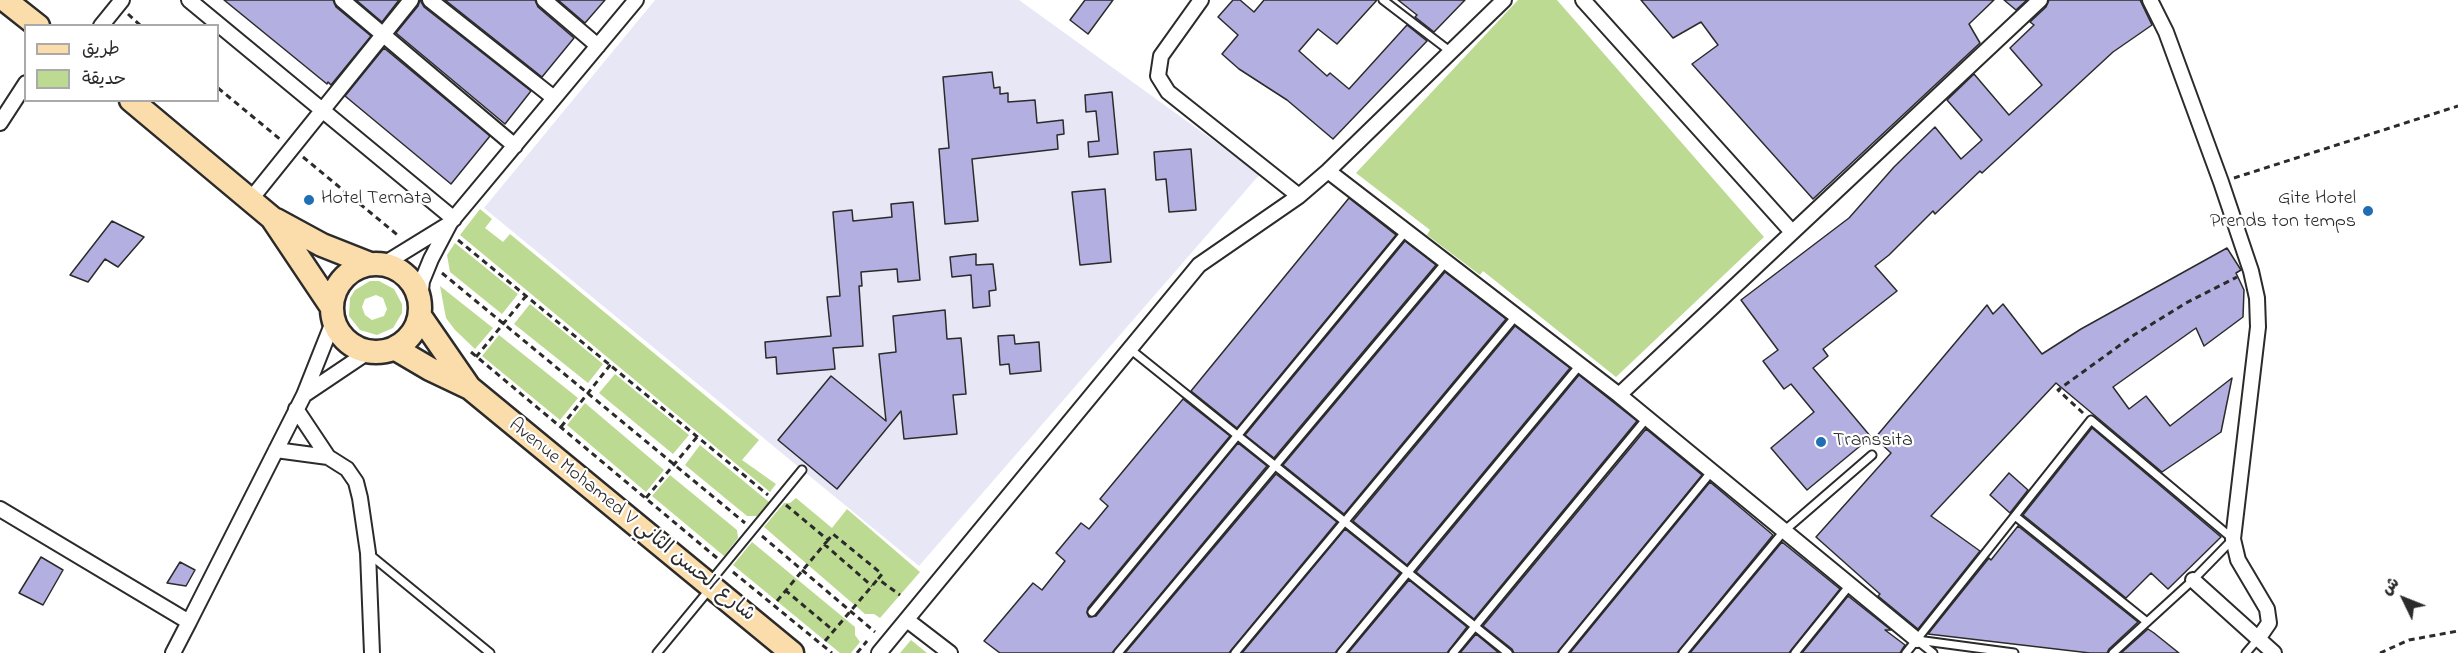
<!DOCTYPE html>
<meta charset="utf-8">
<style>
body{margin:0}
#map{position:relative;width:2458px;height:653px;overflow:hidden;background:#fff;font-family:"Indie Flower","Playpen Sans Arabic",sans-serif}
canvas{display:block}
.legend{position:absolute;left:24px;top:24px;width:195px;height:78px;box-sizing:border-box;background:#fff;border:2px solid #aaa;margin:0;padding:8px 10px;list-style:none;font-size:18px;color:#2b2b2b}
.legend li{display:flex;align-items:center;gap:12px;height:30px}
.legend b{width:30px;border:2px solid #aaa}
.north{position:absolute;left:2374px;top:569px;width:60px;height:60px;-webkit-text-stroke:4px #fff;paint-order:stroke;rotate:313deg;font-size:16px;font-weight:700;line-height:24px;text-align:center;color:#2b2b2b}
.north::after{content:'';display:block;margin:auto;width:21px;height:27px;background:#2b2b2b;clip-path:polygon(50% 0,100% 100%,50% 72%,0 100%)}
</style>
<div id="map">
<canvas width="2458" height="653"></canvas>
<ul class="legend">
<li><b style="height:8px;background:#fbddab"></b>طريق</li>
<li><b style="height:16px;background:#bcda92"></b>حديقة</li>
</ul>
<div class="north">ش</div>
</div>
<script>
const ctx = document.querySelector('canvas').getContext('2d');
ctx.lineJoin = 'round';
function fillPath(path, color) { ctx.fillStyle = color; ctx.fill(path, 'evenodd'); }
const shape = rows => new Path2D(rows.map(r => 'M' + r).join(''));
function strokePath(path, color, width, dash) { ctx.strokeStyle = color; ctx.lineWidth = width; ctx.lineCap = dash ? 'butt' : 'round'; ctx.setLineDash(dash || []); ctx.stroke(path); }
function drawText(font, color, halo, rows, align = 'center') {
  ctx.font = font + ' "Indie Flower","Playpen Sans Arabic",sans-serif'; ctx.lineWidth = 4.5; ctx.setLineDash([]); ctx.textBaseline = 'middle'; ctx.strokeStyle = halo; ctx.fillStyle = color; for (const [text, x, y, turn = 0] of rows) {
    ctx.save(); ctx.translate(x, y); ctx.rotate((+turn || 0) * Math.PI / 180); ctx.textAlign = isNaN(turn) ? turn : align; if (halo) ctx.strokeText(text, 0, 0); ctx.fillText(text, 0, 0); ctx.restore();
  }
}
fillPath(shape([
 [655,0,1019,0,1260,174,919,566,484,208]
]), '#e8e7f6');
fillPath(shape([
 [1518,0,1557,0,1764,237,1616,377,1483,271,1480,275,1427,235,1430,230,1356,173],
 [480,209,492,219,485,228,503,242,510,234,759,440,742,460,776,484,770,492,460,235],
 [455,243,518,294,502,314,450,272,447,255],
 [370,281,379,281,394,289,402,304,402,313,393,328,377,335,360,330,349,316,350,298,355,290],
 [376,295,383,298,387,309,384,316,372,320,365,315,362,307,365,299],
 [440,286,493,328,475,349,455,330,446,318],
 [530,304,603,364,588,383,514,324],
 [499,335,578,398,560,420,482,356],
 [615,374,689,435,673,454,599,393],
 [585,403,664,470,646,492,567,425],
 [700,445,769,502,757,516,747,516,685,465],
 [670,475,737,530,738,538,724,556,652,496],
 [796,498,832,528,847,509,920,572,880,618,874,614,865,614,764,527,784,503,790,503],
 [752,542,855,627,855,635,860,642,851,653,840,653,733,565],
 [911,640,927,653,900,653]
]), '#bcda92');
const building = shape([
 [224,0,333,0,336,7,371,36,331,85,328,82,327,84,224,0],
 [356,0,399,0,382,22,356,0],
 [420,0,424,7,531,91,505,124,396,33,418,6,420,0],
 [445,0,535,0,538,7,574,38,542,77,445,0],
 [558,0,605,0,585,23,558,0],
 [1085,0,1113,0,1088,34,1070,20,1085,0],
 [1233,0,1240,0,1254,12,1264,0,1377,0,1337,44,1318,29,1299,51,1327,76,1330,73,1349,89,1407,25,1427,41,1333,139,1287,100,1239,69,1222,54,1238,35,1218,17,1233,0],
 [1398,0,1465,0,1434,32,1415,17,1417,15,1398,0],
 [1641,0,1994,0,1969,24,1980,43,1813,199,1692,64,1718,45,1701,22,1673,38,1641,0],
 [2004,0,2027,0,2016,10,2004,0],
 [2049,0,2140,0,2152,25,2113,52,1982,173,1980,171,1935,214,1933,211,1889,255,1875,266,1897,291,1823,349,1828,356,1813,368,1871,437,1807,490,1771,448,1814,412,1791,384,1784,389,1763,361,1778,350,1741,300,1849,218,1894,167,1935,127,1961,159,1982,140,1947,100,1974,74,2009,115,2042,85,2010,48,2034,25,2030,22,2046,7,2049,0],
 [384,48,490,136,451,184,345,96,384,48],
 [992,72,994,88,1000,87,1000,94,1008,93,1008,102,1035,100,1037,123,1063,120,1064,134,1057,135,1058,149,972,159,978,221,945,224,939,149,949,148,943,77,992,72],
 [1112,92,1118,154,1089,157,1088,142,1099,141,1096,111,1086,112,1085,95,1112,92],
 [1191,149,1196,210,1169,212,1166,179,1156,180,1154,152,1191,149],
 [1105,189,1111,262,1080,265,1072,192,1105,189],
 [1349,198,1396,235,1237,428,1191,391,1349,198],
 [913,202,920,280,898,282,897,269,861,272,862,286,859,286,863,346,833,348,835,369,777,374,776,357,766,358,765,342,831,336,827,297,840,296,833,212,852,210,853,221,892,217,891,204,913,202],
 [112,221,144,237,118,267,105,259,88,282,70,275,112,221],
 [1405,241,1436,265,1274,458,1245,435,1405,241],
 [2227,248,2241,270,2236,273,2244,290,2243,317,2204,346,2196,328,2113,387,2129,409,2146,396,2170,426,2232,378,2221,432,2162,472,2056,383,1931,516,1980,551,1918,629,1878,596,1880,594,1816,537,1891,453,1875,438,1987,305,1993,314,2003,304,2042,354,2081,329,2227,248],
 [976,254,976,265,993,264,996,290,989,291,990,306,973,308,971,275,952,277,950,257,976,254],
 [1445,272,1506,319,1344,514,1283,465,1445,272],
 [945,310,947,339,961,338,966,394,953,395,957,434,904,439,901,411,837,489,778,440,831,376,886,421,879,354,896,352,893,316,945,310],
 [1515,326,1570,368,1407,565,1353,521,1515,326],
 [1014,335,1015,344,1039,342,1041,371,1010,374,1009,364,1000,365,998,336,1014,335],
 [1579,375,1637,421,1474,619,1416,572,1579,375],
 [1183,399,1230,436,1088,608,1087,613,1089,617,1096,616,1238,443,1267,466,1112,653,1000,653,984,641,1033,583,1042,590,1065,561,1056,553,1081,523,1089,529,1108,506,1100,499,1183,399],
 [2092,428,2221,537,2168,589,2151,573,2126,598,2023,515,2092,428],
 [1646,429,1702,475,1557,653,1514,653,1512,649,1483,626,1646,429],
 [2009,473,2028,490,2010,513,1990,495,2009,473],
 [1276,474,1337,522,1229,653,1125,653,1276,474],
 [1710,482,1773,535,1677,653,1570,653,1710,482],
 [2018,526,2138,622,2109,649,2107,653,2090,653,1928,634,1989,558,1991,560,2018,526],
 [1345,529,1400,573,1335,653,1242,653,1345,529],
 [1782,542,1840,589,1789,653,1690,653,1782,542],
 [41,557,63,570,43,605,19,593,41,557],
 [180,562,195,570,186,586,167,583,180,562],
 [1409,580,1467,627,1447,653,1348,653,1409,580],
 [1848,596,1891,630,1885,630,1905,645,1900,653,1802,653,1848,596],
 [2148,629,2154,633,2179,653,2121,653,2148,629],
 [1476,634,1499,653,1460,653,1476,634]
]);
fillPath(building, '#b3b0e1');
strokePath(building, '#2b2b2b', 1.5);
const service = shape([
 [1383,0,1451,52],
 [1130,349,1508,653],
 [2015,516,2147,622],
 [369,554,490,653],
 [710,582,802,470],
 [1092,612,1406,231],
 [1917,640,2014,653],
 [1919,642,1933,653],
 [657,653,709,590],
 [1118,653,1446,262],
 [1235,653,1516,316],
 [1341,653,1580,365],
 [1453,653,1647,418],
 [1563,653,1712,471],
 [1683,653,1784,531,1872,455],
 [1795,653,1850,585],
 [1906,653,2091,420,2233,539,2193,580,2113,653],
 [2246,653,2258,639]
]);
const minor = shape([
 [189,0,454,219],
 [342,0,515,146],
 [430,0,554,98],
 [544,0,598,46],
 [1201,0,1161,56,1158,76,1168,92,1299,196],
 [1583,0,1792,232],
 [2150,0,2166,32,2221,182,2251,271,2257,298,2258,327,2233,539,2238,560,2267,609,2269,623,2258,639],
 [101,26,122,0],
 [0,123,26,83],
 [1328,171,1619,395,1917,640],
 [251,199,411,0],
 [384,264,449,224],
 [420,299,422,281,431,259,450,223,636,0],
 [304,395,368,352],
 [1619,395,2040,0],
 [296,409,328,457,347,469,356,482,360,498,368,553,372,653],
 [276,450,328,457],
 [0,509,189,622,304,395,333,322],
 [2193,580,2274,653],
 [907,620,950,653],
 [173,653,189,622],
 [879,653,1199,265,1299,196,1328,171,1504,0]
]);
const primary = shape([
 [5,0,38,26],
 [131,100,272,218,331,306],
 [276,220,322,245,370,264],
 '332 308a44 44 0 1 1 88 0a44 44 0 1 1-88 0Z',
 [420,316,469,387],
 [396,349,430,369,470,388,792,653]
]);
strokePath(service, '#2b2b2b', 11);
strokePath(minor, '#2b2b2b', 18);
strokePath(primary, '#2b2b2b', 27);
strokePath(shape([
 [128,14,141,26],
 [218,88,281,140],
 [303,157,400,237],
 [2234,178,2458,106],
 [458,240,768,495],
 [442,273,745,523],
 [471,352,717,558],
 [476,357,526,296],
 [2083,413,2058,390,2134,335,2186,303,2237,277],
 [561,427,611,364],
 [646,498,697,437],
 [786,505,828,540,833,534,882,574,878,579,900,595],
 [762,536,875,632],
 [824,544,872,586],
 [733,572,832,653],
 [785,590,834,631],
 [777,601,828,540],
 [825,641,878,579],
 [857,653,867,641],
 [2380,653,2409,640,2458,631]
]), '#2b2b2b', 3, [6, 4.5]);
strokePath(service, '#fff', 7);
strokePath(minor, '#fff', 14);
strokePath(primary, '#fbddab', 22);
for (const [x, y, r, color] of [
 [309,200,6,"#1f6fb2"],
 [2368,211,6,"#1f6fb2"],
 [1821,442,6,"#1f6fb2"]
]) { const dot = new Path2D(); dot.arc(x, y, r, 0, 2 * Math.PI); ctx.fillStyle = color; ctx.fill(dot); strokePath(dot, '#fff', 2); }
drawText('20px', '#2b2b2b', '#fff', [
 ["Hotel Ternata",321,200],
 ["Gite Hotel",2356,200,"right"],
 ["Prends ton temps",2356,223,"right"],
 ["Transsita",1833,442]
], 'left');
drawText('20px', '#2b2b2b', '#fff', [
 ["Avenue Mohamed V شارع الحسن الثاني",631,521,39]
]);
</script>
